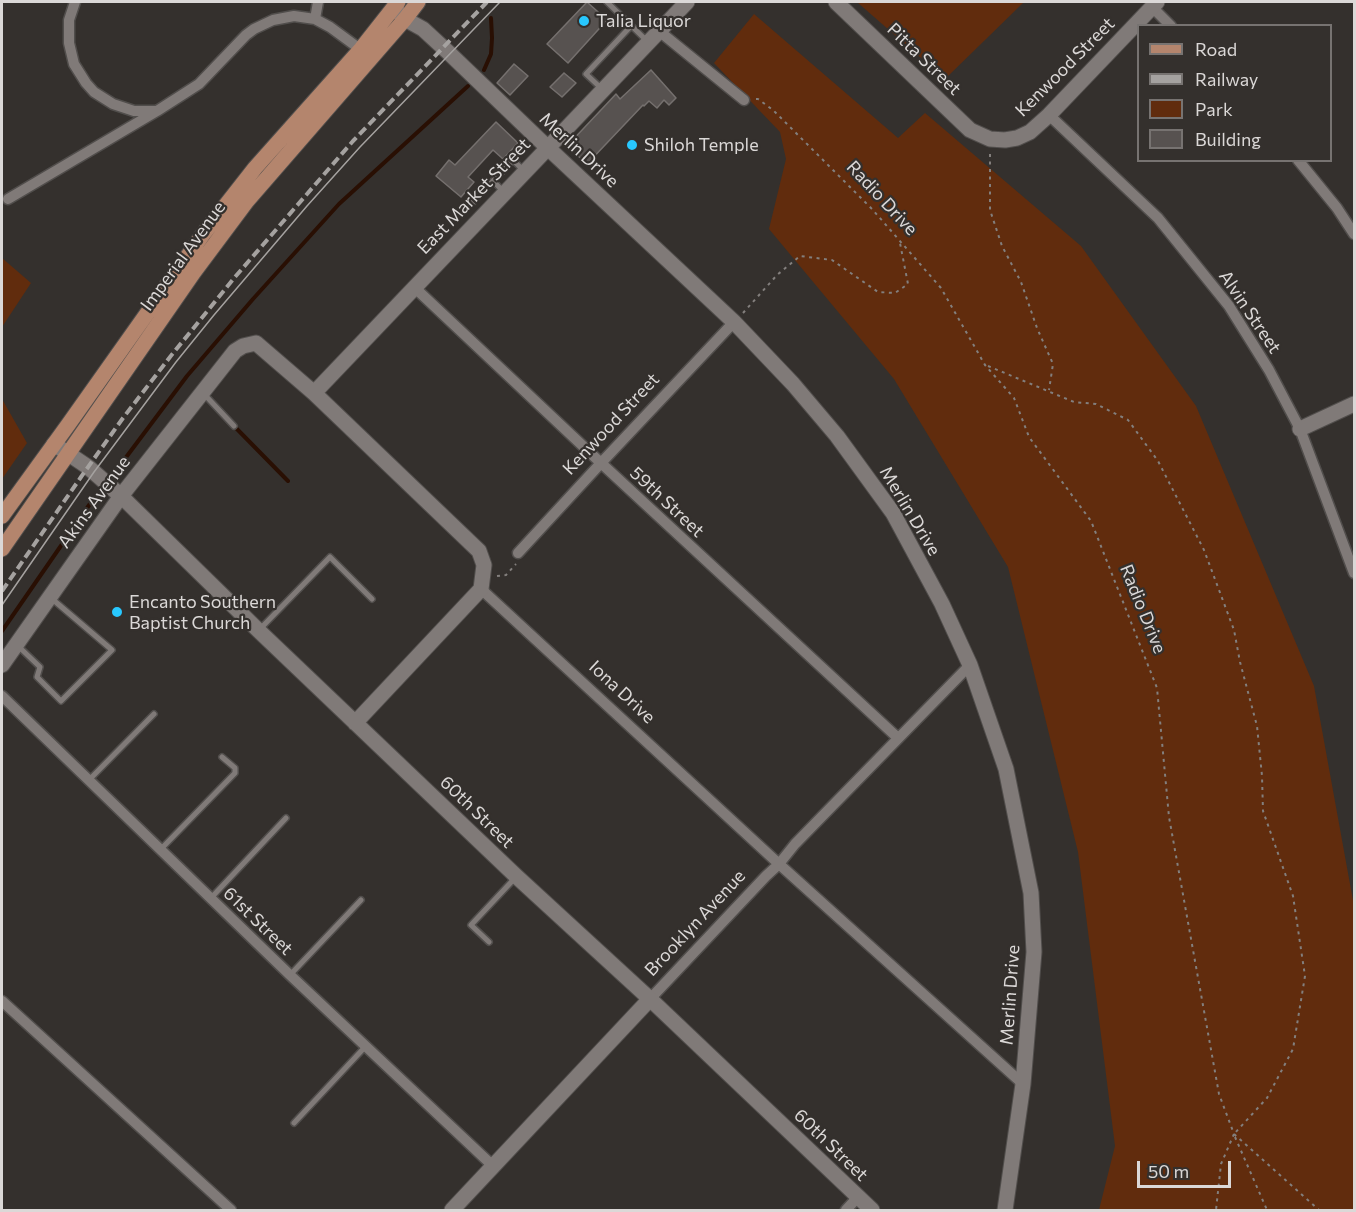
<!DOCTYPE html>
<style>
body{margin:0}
#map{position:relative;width:1356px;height:1212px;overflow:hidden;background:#34302d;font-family:Commissioner,sans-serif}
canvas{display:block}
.frame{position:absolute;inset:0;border:3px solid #dbd8d7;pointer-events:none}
.legend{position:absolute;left:1137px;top:24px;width:195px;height:138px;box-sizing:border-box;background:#34302d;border:2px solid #777371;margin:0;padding:8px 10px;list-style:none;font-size:18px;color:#dbd8d7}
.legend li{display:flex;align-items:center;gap:12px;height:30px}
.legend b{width:30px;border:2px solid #777371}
.scale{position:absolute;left:1137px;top:1161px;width:94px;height:27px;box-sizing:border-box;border:3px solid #dbd8d7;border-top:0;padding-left:8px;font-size:18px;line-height:21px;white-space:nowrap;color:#dbd8d7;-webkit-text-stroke:4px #34302d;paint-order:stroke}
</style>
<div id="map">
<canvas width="1356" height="1212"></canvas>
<div class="frame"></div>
<ul class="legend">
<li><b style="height:8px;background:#b4856d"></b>Road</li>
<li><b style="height:8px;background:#a5a2a0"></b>Railway</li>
<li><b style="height:16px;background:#612c0d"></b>Park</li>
<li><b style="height:16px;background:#575250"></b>Building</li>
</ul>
<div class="scale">50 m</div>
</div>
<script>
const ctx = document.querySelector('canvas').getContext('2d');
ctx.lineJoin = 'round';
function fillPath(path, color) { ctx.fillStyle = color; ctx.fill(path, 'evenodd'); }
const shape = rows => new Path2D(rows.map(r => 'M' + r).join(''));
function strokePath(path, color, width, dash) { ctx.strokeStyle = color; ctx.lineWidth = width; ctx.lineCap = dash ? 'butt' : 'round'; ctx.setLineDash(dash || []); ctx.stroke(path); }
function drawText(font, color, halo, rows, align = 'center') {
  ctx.font = font + ' Commissioner,sans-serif'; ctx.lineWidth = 4.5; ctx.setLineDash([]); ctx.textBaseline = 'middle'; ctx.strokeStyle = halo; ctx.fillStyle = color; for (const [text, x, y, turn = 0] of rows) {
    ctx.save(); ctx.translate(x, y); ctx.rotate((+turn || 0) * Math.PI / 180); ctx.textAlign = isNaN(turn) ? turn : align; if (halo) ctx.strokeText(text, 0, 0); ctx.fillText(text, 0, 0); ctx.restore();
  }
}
fillPath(shape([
 [857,2,1024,2,945,79],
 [754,14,898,138,925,113,1081,246,1196,406,1314,686,1354,906,1354,1210,1099,1210,1115,1146,1078,852,1008,567,894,379,769,229,786,159,780,132,714,63],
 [2,258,31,283,2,327],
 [2,399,27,443,2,479]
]), '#612c0d');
strokePath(shape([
 [484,70,491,54,492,38,491,18],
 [234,426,288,481],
 [118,468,187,376,253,299,339,204,468,86],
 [2,631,94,498]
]), '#290f03', 4);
const building = shape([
 [587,2,607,20,568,63,547,44,587,2],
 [514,64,528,76,510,95,497,83,514,64],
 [651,70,676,98,669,105,664,100,657,108,649,101,644,106,643,105,587,164,567,146,616,94,620,99,651,70],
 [564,73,576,83,562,97,550,87,564,73],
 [496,122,518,143,503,159,493,150,468,177,474,182,461,197,436,176,449,160,455,165,496,122]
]);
fillPath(building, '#575250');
strokePath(building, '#75706e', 1.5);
const lane = shape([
 [607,2,647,41],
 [602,89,586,74,631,26],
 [504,192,493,181,513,160,523,170],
 [472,203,493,181],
 [204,394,234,426],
 [260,629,330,557,372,599],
 [17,645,40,667,37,677,61,701,112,650,51,598],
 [89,780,154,714],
 [161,849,235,773,235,768,222,757],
 [211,898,286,818],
 [489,942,471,925,515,878],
 [290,975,361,900],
 [294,1123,365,1047]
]);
const street = shape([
 [75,2,69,20,69,43,74,64,86,83,94,92,113,104,134,111,155,111],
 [1152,7,1171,26],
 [315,19,318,2],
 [659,31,744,100],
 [1049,115,1158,218,1229,306,1269,370,1300,429,1354,573],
 [1298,160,1337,208,1354,234],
 [8,199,157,111,199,84,246,35,254,29,273,20,294,16,315,19,330,27,364,52],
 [414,287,601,463,898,738],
 [518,553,601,463,734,322],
 [481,589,779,864,1023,1084],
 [2,696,290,975,493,1166],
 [650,999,766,876,779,864,795,844,970,665],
 [2,1001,231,1210],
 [846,1210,858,1197]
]);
const secondary = shape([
 [836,2,970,130,990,139,1005,140,1017,138,1030,132,1049,115,1157,2],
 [396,10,405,19,423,29,449,53,548,148,734,322,793,384,837,436,893,513,942,604,970,665,1006,769,1031,893,1034,952,1023,1084,1005,1210],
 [314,393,687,2],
 [1300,429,1354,404],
 [54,444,88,467,121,496,259,631,516,876,650,999,872,1210],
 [2,665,121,496,235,351,243,346,256,343,314,393,479,551,484,565,481,589,355,723],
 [452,1210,650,999]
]);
const primary = shape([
 [2,516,68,425,204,233,255,168,361,49,398,2],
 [2,549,194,272,247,201,405,19,418,2]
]);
strokePath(lane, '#514e4c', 8);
strokePath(street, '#514e4c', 13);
strokePath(secondary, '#514e4c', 17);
strokePath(primary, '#514e4c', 17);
strokePath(shape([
 [756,99,758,99,773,110,872,209,941,288,985,365,1014,398,1029,437,1091,521,1157,688,1169,817,1219,1094,1234,1134,1221,1164,1216,1210],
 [990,154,990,210,1002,246,1021,282,1037,328,1053,364,1049,390],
 [743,313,777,275,800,256,832,260,878,292,895,293,908,284,900,243],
 [988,366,1074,402,1096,404,1128,420,1158,461,1204,550,1234,630,1240,662,1257,726,1262,776,1263,811,1293,896,1305,976,1293,1049,1267,1098,1234,1134],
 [497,576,506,575,516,564],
 [1234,1134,1319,1210],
 [1235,1137,1267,1210]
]), '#837f7d', 2, [3, 4.5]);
strokePath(lane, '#807a78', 5);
strokePath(street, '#807a78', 10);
strokePath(secondary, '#807a78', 15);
strokePath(primary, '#b4856d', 15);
strokePath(shape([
 [2,605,94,472,176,362,214,315,307,206,360,147,500,2]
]), '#a5a2a0', 1.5);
strokePath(shape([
 [2,591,81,477,123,418,170,357,235,277,353,141,487,2]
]), '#a5a2a0', 4, [9, 4.5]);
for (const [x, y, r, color] of [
 [584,21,6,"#28c8ff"],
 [632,145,6,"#28c8ff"],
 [117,612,6,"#28c8ff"]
]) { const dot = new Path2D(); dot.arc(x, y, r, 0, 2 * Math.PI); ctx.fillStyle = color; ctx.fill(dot); strokePath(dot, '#34302d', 2); }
drawText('18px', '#dbd8d7', '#34302d', [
 ["Talia Liquor",596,21],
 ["Shiloh Temple",644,145],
 ["Encanto Southern",129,602],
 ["Baptist Church",129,623]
], 'left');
drawText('18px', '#dbd8d7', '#34302d', [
 ["Pitta Street",924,59,44],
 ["Kenwood Street",1065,67,-45],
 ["Merlin Drive",579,150,43],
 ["East Market Street",474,196,-46],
 ["Radio Drive",882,198,47],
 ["Imperial Avenue",183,256,-54],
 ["Alvin Street",1250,312,56],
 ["Kenwood Street",611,424,-47],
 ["Akins Avenue",94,502,-54],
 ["59th Street",667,502,43],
 ["Merlin Drive",910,511,59],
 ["Radio Drive",1143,609,68],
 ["Iona Drive",622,692,43],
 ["60th Street",477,812,44],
 ["61st Street",258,921,44],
 ["Brooklyn Avenue",695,923,-47],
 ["Merlin Drive",1010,995,-86],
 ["60th Street",831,1145,44]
]);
</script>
